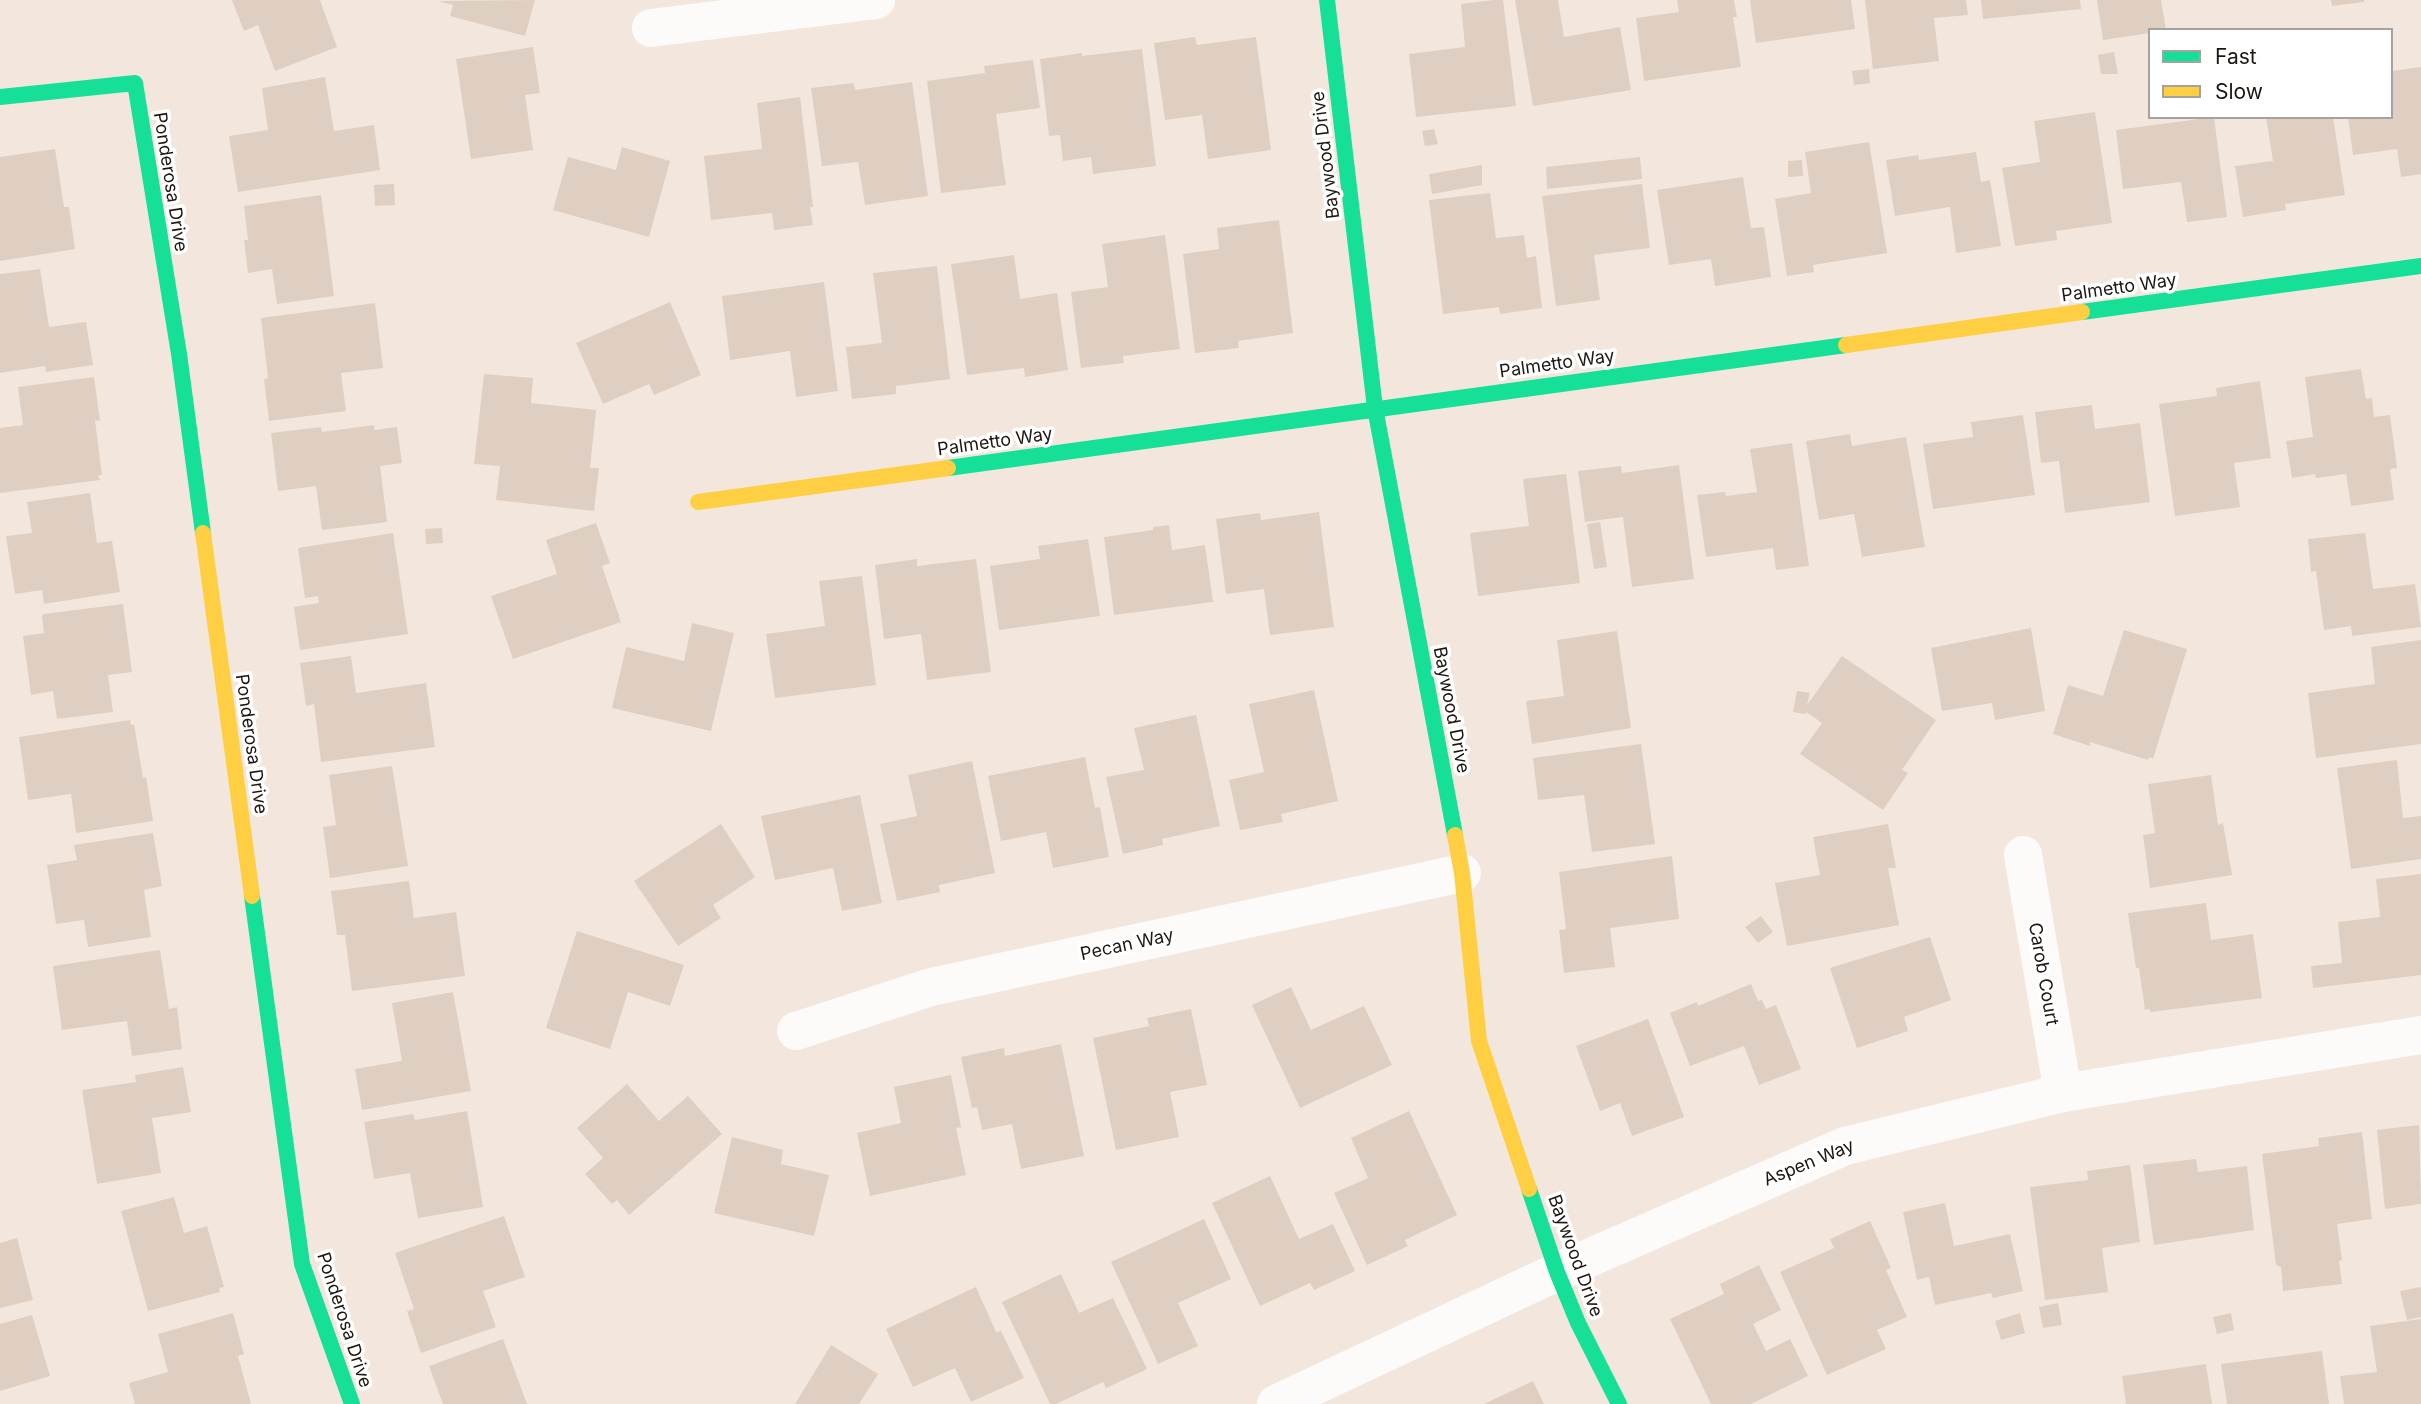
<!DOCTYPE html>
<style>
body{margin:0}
#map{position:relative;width:2421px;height:1404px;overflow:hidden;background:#f3e7dd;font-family:Inter,sans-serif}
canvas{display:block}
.legend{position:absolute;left:2148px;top:28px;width:245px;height:91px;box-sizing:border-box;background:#fff;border:2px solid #a5a29f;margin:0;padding:9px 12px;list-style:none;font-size:21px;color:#1e1610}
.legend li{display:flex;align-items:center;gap:14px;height:35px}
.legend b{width:35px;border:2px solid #a5a29f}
</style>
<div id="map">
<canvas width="2421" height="1404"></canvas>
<ul class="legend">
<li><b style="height:9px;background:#16e098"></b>Fast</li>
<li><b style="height:9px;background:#ffcf43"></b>Slow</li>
</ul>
</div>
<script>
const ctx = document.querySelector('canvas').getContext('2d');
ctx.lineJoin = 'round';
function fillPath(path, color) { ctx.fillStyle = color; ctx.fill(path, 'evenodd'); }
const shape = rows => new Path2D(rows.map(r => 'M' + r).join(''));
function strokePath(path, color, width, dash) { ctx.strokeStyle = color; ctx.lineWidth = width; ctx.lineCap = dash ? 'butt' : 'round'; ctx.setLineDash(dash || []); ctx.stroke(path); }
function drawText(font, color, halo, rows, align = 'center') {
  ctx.font = font + ' Inter,sans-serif'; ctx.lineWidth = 7; ctx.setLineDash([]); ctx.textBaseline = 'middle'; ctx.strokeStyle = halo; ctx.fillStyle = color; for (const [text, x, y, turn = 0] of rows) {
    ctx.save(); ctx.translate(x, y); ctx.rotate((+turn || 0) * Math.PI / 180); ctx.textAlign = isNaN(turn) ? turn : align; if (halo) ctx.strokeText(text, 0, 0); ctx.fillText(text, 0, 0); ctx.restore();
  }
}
fillPath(shape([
 [232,0,320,0,337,47,275,71,258,25,244,31],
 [535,0,525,36,450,16,453,5,438,1],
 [1494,0,1503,0,1516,106,1416,117,1409,54,1465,47,1461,4],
 [1515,0,1558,0,1564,37,1620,27,1631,90,1533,106],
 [1677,0,1734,0,1737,17,1733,17,1741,67,1644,81,1636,18,1679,12],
 [1750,0,1851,0,1855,29,1756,43],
 [1865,0,1966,0,1968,15,1934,18,1939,61,1873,69],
 [1981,0,2080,0,2081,9,1983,19],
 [2097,0,2161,0,2166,30,2150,30,2150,33,2103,40],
 [2331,0,2364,0,2364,2,2332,6],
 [1195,37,1197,45,1256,37,1271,150,1208,159,1202,115,1165,120,1154,43],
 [533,47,540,93,525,95,533,150,471,159,456,59],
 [1142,49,1156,166,1093,174,1091,157,1063,161,1060,135,1049,136,1040,59,1082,53,1082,56],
 [2114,52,2118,74,2101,74,2098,55],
 [1033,60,1040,108,996,114,1006,185,941,193,927,81,985,73,984,66],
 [2421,67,2421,174,2401,177,2397,149,2353,155,2348,117,2391,117,2391,71],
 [1869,69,1870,83,1854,85,1852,71],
 [325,77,334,131,374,125,380,170,238,192,229,136,268,130,262,88],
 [912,82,928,196,865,205,858,162,822,166,811,88,854,83,855,90],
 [800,97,813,207,810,207,813,225,774,230,772,213,711,220,704,156,762,149,757,103],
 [2095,112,2112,223,2056,231,2057,240,2015,246,2002,168,2040,162,2034,121],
 [2214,117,2227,217,2187,222,2181,182,2123,189,2116,130],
 [2266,117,2333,117,2345,195,2285,204,2286,210,2243,217,2235,166,2273,161],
 [1434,129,1438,144,1425,146,1422,131],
 [1869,142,1887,253,1813,265,1814,272,1787,276,1775,199,1811,193,1805,152],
 [622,147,670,161,649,237,553,210,568,157,616,170],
 [55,149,64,207,69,207,75,249,0,261,0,157],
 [1976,152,1981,182,1990,180,2001,246,1956,253,1950,207,1895,216,1886,160,1918,155,1919,160],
 [1640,157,1642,179,1547,189,1546,167],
 [1802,160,1803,176,1788,177,1788,161],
 [1482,165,1482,185,1432,194,1429,174],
 [1743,177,1751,228,1764,227,1771,277,1715,286,1711,259,1669,265,1657,190],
 [394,184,395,205,375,206,374,185],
 [1642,184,1650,248,1594,255,1600,300,1556,306,1542,196],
 [1490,193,1496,238,1524,235,1527,258,1536,256,1542,308,1500,314,1499,307,1443,314,1429,200],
 [321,195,334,296,277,304,272,269,248,273,244,240,248,240,244,206],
 [1279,220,1293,333,1238,341,1239,348,1195,353,1183,254,1219,249,1217,228],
 [1165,235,1180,349,1123,356,1124,363,1081,368,1071,292,1108,287,1102,244],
 [1014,255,1020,299,1057,293,1068,370,1025,377,1024,368,967,375,951,264],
 [937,266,950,379,896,386,896,394,852,399,846,347,882,343,873,273],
 [40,269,49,327,86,322,93,365,46,372,45,366,0,373,0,274],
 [824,282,838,391,796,397,790,351,730,360,722,296],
 [670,302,701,375,654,395,649,384,603,404,576,343],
 [375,303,383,368,341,373,346,411,269,421,264,379,268,378,261,318],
 [2361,369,2366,399,2372,398,2374,417,2390,415,2397,468,2390,469,2394,500,2351,506,2346,474,2316,478,2315,474,2292,478,2286,441,2313,437,2305,377],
 [484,374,533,378,531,403,596,410,590,468,599,468,594,511,496,500,500,466,474,464],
 [94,377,100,421,95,420,102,475,98,475,100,480,0,493,0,428,23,425,18,387],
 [2260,381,2271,458,2234,463,2240,507,2175,516,2159,404,2217,396,2216,388],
 [2092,405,2095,429,2140,423,2150,502,2065,513,2059,461,2041,463,2035,412],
 [2023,415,2035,495,1933,509,1923,444,1973,437,1971,422],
 [374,425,374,430,397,427,402,463,380,466,387,522,322,530,316,486,278,491,271,433,321,427,322,432],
 [1850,434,1852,446,1906,437,1925,547,1862,557,1854,514,1819,520,1806,441],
 [1792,443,1809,566,1776,570,1773,548,1706,557,1697,495,1725,492,1726,496,1757,492,1750,449],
 [1679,465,1694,579,1632,587,1623,517,1585,522,1578,471,1621,466,1622,473],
 [1566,474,1580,583,1478,596,1470,533,1529,526,1523,479],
 [90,493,97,543,112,541,120,592,44,604,42,590,15,594,6,536,32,533,27,502],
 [1319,512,1334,627,1270,635,1264,589,1226,594,1216,519,1260,513,1261,520],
 [1600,522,1607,567,1594,569,1587,524],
 [596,523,610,563,602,566,621,622,513,659,491,596,557,574,546,540],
 [1169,525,1172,550,1205,545,1213,602,1114,615,1104,537,1153,530,1153,527],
 [442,528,443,543,426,544,425,529],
 [393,533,408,634,300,650,294,607,319,603,318,596,305,598,298,548],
 [2365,533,2373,589,2415,584,2421,627,2352,636,2351,626,2324,630,2316,571,2311,572,2308,539],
 [1088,539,1100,616,999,630,990,566,1040,559,1038,546],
 [917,559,917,566,976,559,991,672,927,680,921,634,884,639,875,565],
 [862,576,876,685,775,698,766,634,825,626,819,581],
 [123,604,132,672,108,675,113,712,57,719,53,691,31,695,23,636,44,633,42,616,44,614],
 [692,623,734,633,711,731,612,708,626,647,684,661],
 [2031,628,2045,711,1995,720,1992,703,1942,711,1931,648],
 [2124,630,2187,649,2153,759,2149,757,2148,760,2090,742,2090,746,2053,734,2068,685,2103,696],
 [1617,631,1631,728,1532,744,1526,701,1564,696,1557,640],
 [2421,640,2421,744,2316,758,2308,693,2375,684,2371,647],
 [351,656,356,693,426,683,435,747,321,762,314,704,306,706,300,663],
 [1842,656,1936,720,1902,770,1908,773,1883,810,1800,754,1822,723,1806,712,1806,714,1793,712,1797,691,1810,693,1807,705],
 [1314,690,1338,801,1281,814,1283,822,1240,830,1229,780,1264,772,1249,704],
 [1196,715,1220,826,1162,839,1163,845,1123,854,1106,777,1144,770,1134,728],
 [130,720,131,725,134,724,143,778,146,777,153,821,76,833,71,794,28,800,19,737],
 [1641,744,1655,844,1592,852,1584,795,1538,800,1533,758],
 [1085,757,1095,808,1100,807,1109,857,1053,868,1046,832,1001,841,988,776],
 [2397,760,2403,818,2421,816,2421,859,2351,869,2337,768],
 [972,761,995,873,939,885,940,892,897,901,880,824,917,816,908,775],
 [392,766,408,866,330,878,323,827,336,825,329,775],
 [2211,775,2218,825,2223,823,2232,875,2150,888,2143,835,2155,833,2148,784],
 [860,795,882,903,842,911,833,868,775,880,761,816],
 [721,824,755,877,713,905,721,918,678,946,634,881],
 [1888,824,1896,868,1888,868,1899,925,1787,946,1775,883,1820,875,1813,837],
 [153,833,162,886,144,890,151,937,88,947,84,920,56,924,47,865,77,860,74,845],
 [1672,856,1679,919,1610,928,1615,967,1564,973,1559,930,1566,929,1559,872],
 [2421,874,2421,975,2313,988,2311,966,2342,963,2338,922,2380,917,2376,879],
 [409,881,414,918,456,912,465,976,352,991,345,935,337,935,331,891],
 [2206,903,2211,940,2253,934,2262,998,2150,1012,2150,1009,2145,1010,2139,968,2136,968,2128,913],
 [1761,916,1773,932,1758,943,1745,927],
 [577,931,684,965,670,1006,628,992,610,1049,546,1028],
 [1930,937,1951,1000,1904,1017,1908,1031,1857,1048,1830,968],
 [160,950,169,1009,177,1007,182,1049,132,1056,127,1021,62,1030,53,966],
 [1751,984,1758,1001,1762,1000,1766,1009,1776,1005,1801,1069,1759,1085,1744,1046,1690,1066,1670,1013,1697,1002,1698,1006],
 [1291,987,1311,1030,1364,1006,1392,1065,1300,1108,1252,1005],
 [453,992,471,1091,362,1110,355,1069,402,1061,392,1003],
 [1191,1009,1207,1085,1170,1092,1179,1137,1116,1150,1093,1038,1149,1026,1147,1018],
 [1648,1019,1684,1117,1632,1136,1620,1103,1600,1111,1576,1046],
 [1061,1044,1084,1156,1021,1169,1012,1124,982,1130,977,1107,972,1108,961,1057,1004,1048,1005,1056],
 [183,1067,191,1112,152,1118,161,1173,97,1184,82,1090,136,1082,135,1075],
 [951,1075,961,1127,956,1128,966,1175,870,1196,857,1133,901,1123,894,1087],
 [627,1084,659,1121,688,1096,722,1134,629,1215,617,1200,612,1204,585,1174,603,1158,577,1128],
 [467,1111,483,1207,418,1218,410,1173,374,1179,364,1122,413,1114,415,1120],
 [1409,1111,1457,1215,1405,1240,1408,1246,1367,1265,1334,1193,1368,1178,1351,1138],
 [2419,1125,2421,1204,2385,1209,2377,1130],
 [2362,1132,2372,1219,2337,1224,2342,1260,2339,1261,2342,1284,2283,1291,2281,1267,2276,1265,2262,1154,2319,1146,2318,1138],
 [732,1137,783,1150,781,1164,829,1175,814,1236,714,1213],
 [2196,1159,2198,1172,2247,1166,2254,1230,2154,1245,2143,1165],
 [2130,1165,2140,1242,2102,1248,2108,1292,2045,1300,2030,1187,2088,1180,2087,1171],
 [1270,1176,1299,1239,1333,1224,1355,1271,1314,1290,1310,1283,1260,1306,1212,1203],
 [174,1197,184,1233,207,1226,224,1287,219,1288,220,1292,148,1311,121,1211],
 [1945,1203,1954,1246,2010,1234,2023,1291,1993,1298,1991,1293,1935,1305,1929,1277,1917,1280,1903,1212],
 [504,1216,525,1277,483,1291,496,1327,421,1353,407,1311,414,1309,395,1253],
 [1204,1219,1231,1279,1178,1303,1198,1346,1158,1364,1111,1262],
 [1870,1221,1891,1268,1886,1270,1907,1317,1877,1330,1886,1349,1827,1375,1780,1272,1834,1248,1830,1239],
 [17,1238,33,1300,0,1308,0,1243],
 [1759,1265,1781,1310,1753,1324,1766,1351,1790,1339,1808,1376,1751,1404,1711,1404,1670,1319,1724,1294,1720,1284],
 [1061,1274,1079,1313,1113,1298,1147,1369,1106,1388,1103,1382,1056,1404,1050,1404,1002,1302],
 [976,1287,996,1332,1001,1331,1024,1378,971,1402,955,1368,913,1387,886,1329],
 [2421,1287,2421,1317,2407,1320,2400,1291],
 [2058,1303,2062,1325,2043,1328,2039,1307],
 [233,1313,244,1354,238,1356,251,1404,135,1404,129,1383,168,1372,158,1334],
 [2020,1313,2025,1333,2001,1340,1995,1321],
 [2231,1313,2234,1330,2217,1334,2213,1317],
 [32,1315,50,1376,0,1391,0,1324],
 [2421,1319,2421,1404,2344,1404,2340,1376,2377,1372,2370,1326],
 [503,1339,527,1404,443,1404,429,1366],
 [831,1345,878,1374,859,1404,795,1404],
 [2322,1351,2329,1404,2227,1404,2221,1364],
 [2206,1364,2212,1404,2126,1404,2122,1376],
 [1533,1381,1544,1404,1484,1404]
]), '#decfc2');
strokePath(shape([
 [651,28,876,0],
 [2023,855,2063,1093],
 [796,1031,931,987,1462,873],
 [1276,1404,1557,1272,1845,1146,2063,1093,2421,1035]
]), '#fdfbfa', 38);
strokePath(shape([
 [1327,0,1375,408,1455,835],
 [0,97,135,83,179,354,203,533],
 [2082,312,2421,266],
 [948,468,1846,345],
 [252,896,302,1264,352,1404],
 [1529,1189,1557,1272,1578,1323,1619,1404]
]), '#16e098', 16);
strokePath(shape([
 [1846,345,2082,312],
 [698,502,948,468],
 [203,533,252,896],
 [1455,835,1462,873,1479,1041,1529,1189]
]), '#ffcf43', 16);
drawText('18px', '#1e1610', '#fff', [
 ["Baywood Drive",1326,155,-97],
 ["Ponderosa Drive",170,182,81],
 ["Palmetto Way",2119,288,-8],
 ["Palmetto Way",1557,364,-8],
 ["Palmetto Way",995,442,-8],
 ["Baywood Drive",1451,710,79],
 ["Ponderosa Drive",251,744,82],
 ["Pecan Way",1127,945,-12],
 ["Carob Court",2043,974,80],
 ["Aspen Way",1809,1163,-22],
 ["Baywood Drive",1575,1256,70],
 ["Ponderosa Drive",344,1320,72]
]);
</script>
